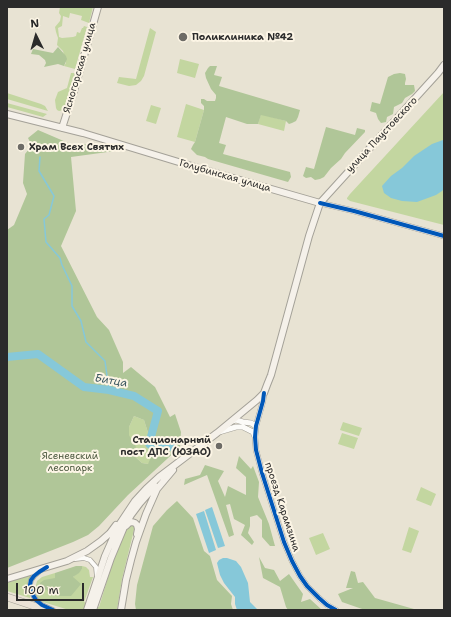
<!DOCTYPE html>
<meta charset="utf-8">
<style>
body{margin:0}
#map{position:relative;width:451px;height:617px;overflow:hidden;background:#e8e3d3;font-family:"Shantell Sans",sans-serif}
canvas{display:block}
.frame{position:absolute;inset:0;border:8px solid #2b2b2b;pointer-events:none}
.north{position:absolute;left:16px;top:16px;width:40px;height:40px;-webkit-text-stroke:3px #fcf5e5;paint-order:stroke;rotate:355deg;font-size:11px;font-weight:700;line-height:16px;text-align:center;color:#2b2b2b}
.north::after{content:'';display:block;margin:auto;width:14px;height:18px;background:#2b2b2b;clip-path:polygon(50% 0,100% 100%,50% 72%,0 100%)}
.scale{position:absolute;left:16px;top:583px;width:68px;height:18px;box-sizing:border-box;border:2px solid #2b2b2b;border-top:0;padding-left:5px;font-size:12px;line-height:14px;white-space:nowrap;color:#2b2b2b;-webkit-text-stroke:3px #fcf5e5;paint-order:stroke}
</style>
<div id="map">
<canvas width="451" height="617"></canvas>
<div class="frame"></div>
<div class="north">N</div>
<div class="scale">100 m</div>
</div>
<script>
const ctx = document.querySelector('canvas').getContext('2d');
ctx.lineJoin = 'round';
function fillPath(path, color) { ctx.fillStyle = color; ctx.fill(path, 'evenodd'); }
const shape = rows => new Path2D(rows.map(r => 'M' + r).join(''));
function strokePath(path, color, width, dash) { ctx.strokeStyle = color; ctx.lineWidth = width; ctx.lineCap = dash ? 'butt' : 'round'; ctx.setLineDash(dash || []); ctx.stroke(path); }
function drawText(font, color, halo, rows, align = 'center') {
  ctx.font = font + ' "Shantell Sans",sans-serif'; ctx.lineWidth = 4; ctx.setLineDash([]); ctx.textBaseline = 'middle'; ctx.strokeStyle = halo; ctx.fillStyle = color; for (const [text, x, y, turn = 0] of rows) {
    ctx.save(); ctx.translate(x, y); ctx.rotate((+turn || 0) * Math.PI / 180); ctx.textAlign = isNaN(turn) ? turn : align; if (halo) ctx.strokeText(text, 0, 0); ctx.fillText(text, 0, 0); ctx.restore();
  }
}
fillPath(shape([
 [60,7,93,7,89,23,81,20,82,16,70,13,69,18,63,16,62,26,58,28,59,37,62,38,73,37,76,36,77,32,80,33,82,28,83,28,84,26,87,27,75,69,64,66,66,63,63,51,57,45,58,38,56,32,55,27,60,21,61,16,59,13],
 [150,28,156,32,144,76,141,81,136,85,129,86,117,83,119,77,136,79],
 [180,59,199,64,195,78,177,73],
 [71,73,75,73,64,110,59,111,57,110,56,108,55,100,58,92,67,88],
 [444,92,444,225,350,201,347,199,347,198,350,194],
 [7,93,41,104,45,106,48,111,7,99],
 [7,103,47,114,43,117,7,107],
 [186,104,204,110,195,142,177,137],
 [151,105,161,108,156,124,146,121],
 [261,114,286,121,284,131,258,124],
 [134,416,144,420,150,439,164,442,160,456,148,464,142,463,132,454,129,435,129,427],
 [343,422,362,428,359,436,340,430],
 [342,433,358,438,354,449,338,444],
 [421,487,436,494,431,506,416,500],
 [131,524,134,527,134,530,122,579,117,610,69,610,43,602,38,599,35,594,34,590,36,589,36,585,37,581,42,577,55,573,55,578,73,577,82,569,82,566,86,567,89,570,90,577,93,577,84,602,99,607,114,558,126,530],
 [409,527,419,531,411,553,402,550],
 [323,533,330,549,316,555,309,538],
 [33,573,29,579,28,584,30,596,30,598,7,591,7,581]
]), '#c3d6a0');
fillPath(shape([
 [58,47,66,56,67,59,64,66,58,64,44,67,46,63,45,60,39,55,31,54,33,49,53,53],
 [210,66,217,66,214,75,222,77,219,86,300,110,298,117,296,121,292,123,289,124,286,121,261,115,258,124,247,124,226,117,219,143,226,145,223,154,290,172,291,177,288,182,208,159,205,157,197,155,191,149,193,145,195,142,204,110,204,106,201,103,201,99,204,99,207,101,215,101,216,98,216,95,211,89,206,78,205,73,208,68],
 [394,74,400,73,405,74,406,79,405,83,405,85,414,85,415,91,412,94,405,98,402,103,394,107,393,114,387,117,386,122,381,123,378,119,376,113,370,111,372,102,380,104,388,77],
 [326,127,355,135,357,128,365,130,365,132,345,153,341,159,331,168,324,177,320,179,315,180,311,177,306,178,303,176,306,167,314,169],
 [38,130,73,145,85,144,115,151,71,157,76,211,61,246,97,317,109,330,123,362,123,373,131,367,155,387,170,417,175,414,181,432,180,447,128,495,99,526,88,535,73,542,7,568,7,230,14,225,27,194,23,183,25,154,29,149,33,148,28,138],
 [134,416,144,420,150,439,155,444,164,442,160,456,151,457,148,464,142,463,132,454,136,447,129,435,129,427],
 [239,456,251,469,253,466,259,482,258,497,269,524,275,546,270,546,262,537,262,520,257,515,250,517,250,526,248,533,254,542,252,545,241,535,245,525,234,519,230,504,226,505,234,535,229,537,207,475,184,485,185,479,200,475,205,465,224,471,218,481,225,497,228,486,246,495,246,477,236,468],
 [177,501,193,518,204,551,210,556,217,580,232,596,231,604,233,610,136,610,135,604,137,585,153,526,167,510],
 [259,557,265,568,274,570,280,581,289,574,303,594,301,602,310,599,322,610,288,610,286,607,280,587,263,578],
 [76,566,82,566,82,569,79,573,73,577,81,584,71,596,60,596,40,587,40,583,44,580,55,578,55,573],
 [351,571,355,572,358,583,363,582,375,598,414,609,415,610,365,610,342,602,338,594,353,588,346,588]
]), '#b0c698');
fillPath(shape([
 [443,140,444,140,444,189,442,191,436,195,417,202,402,201,391,198,384,193,382,186,391,176,402,168,414,156,432,144],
 [212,507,225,546,218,548,205,510],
 [204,511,216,550,209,553,196,514],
 [223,558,227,558,236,561,241,567,248,583,250,602,258,610,237,610,235,604,235,597,224,583,220,575,217,563,219,560]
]), '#86c8d9');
strokePath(shape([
 [40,157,39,171,54,196,49,215,44,219,46,242,60,258,62,265,72,286,72,306,81,321,86,342,105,361,109,390]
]), '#86c8d9', 1.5);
strokePath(shape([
 [7,357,38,354,84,387,109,390,134,396,158,411,149,444,156,449,163,446,172,447]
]), '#86c8d9', 8);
const minor = shape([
 [75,559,84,558,90,560,96,567,97,577],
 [41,570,34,576,31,580,30,585,31,590,33,595,36,600,42,605,53,610]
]);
const tertiary = shape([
 [320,203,354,211,444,236],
 [264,393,263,401,256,426,255,437,256,450,262,473,284,542,292,561,300,576,307,586,319,598,327,605,336,610],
 [232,421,236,420,243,422,251,423,256,426],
 [219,432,236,427,243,427,253,432,255,437]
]);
const secondary = shape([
 [7,114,83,133,195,167,320,203],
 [62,128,74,91,98,7],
 [126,526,129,523,132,522,135,523,137,525,138,529,137,534],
 [7,579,67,561,87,551,101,541,110,533,116,525],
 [87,610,105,556,113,538,119,525,135,501,146,489,159,477,217,433,257,400,264,393,267,385,271,375,309,236,320,203,438,73,444,65],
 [93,610,111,558,124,527,131,515,140,503,155,486],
 [121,610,126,580,131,560,136,542,146,514,157,489,173,470]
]);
const trunk = shape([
 [7,597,46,610]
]);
strokePath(minor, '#a4a198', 5.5);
strokePath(tertiary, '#a4a198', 6);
strokePath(secondary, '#a4a198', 8);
strokePath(trunk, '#a4a198', 8);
strokePath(minor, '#fcfbf8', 4);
strokePath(tertiary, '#fcfbf8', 5);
strokePath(secondary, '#f5f1ea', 6);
strokePath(trunk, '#eae2d6', 7);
strokePath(shape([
 [320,203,354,211,444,236],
 [264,393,263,401,256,426,255,437,256,450,262,473,284,542,292,561,300,576,307,586,319,598,327,605,336,610],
 [47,567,39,572,34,576,31,580,30,585,31,590,33,595,36,600,42,605,53,610]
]), '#0057b8', 4);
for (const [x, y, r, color] of [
 [183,37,5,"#6d6b66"],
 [21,147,4,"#6d6b66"],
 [219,446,4,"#6d6b66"]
]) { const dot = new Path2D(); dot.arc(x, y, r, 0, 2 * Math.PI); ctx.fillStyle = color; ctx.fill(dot); strokePath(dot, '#fcf5e5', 1.5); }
drawText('bold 10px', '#2b2b2b', '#fcf5e5', [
 ["Поликлиника №42",192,37],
 ["Храм Всех Святых",29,147],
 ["Стационарный",211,440,"right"],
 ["пост ДПС (ЮЗАО)",211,452,"right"]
], 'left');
drawText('10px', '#2b2b2b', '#fcf5e5', [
 ["Ясногорская улица",80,68,-74],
 ["улица Паустовского",382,135,-47],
 ["Голубинская улица",225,176,16],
 ["проезд Карамзина",282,507,72]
]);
drawText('10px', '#4f5b42', '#fcf5e5', [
 ["Ясеневский",70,456],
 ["лесопарк",70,468]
]);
drawText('italic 11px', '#3a5660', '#fcf5e5', [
 ["Битца",111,381,10]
]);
</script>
